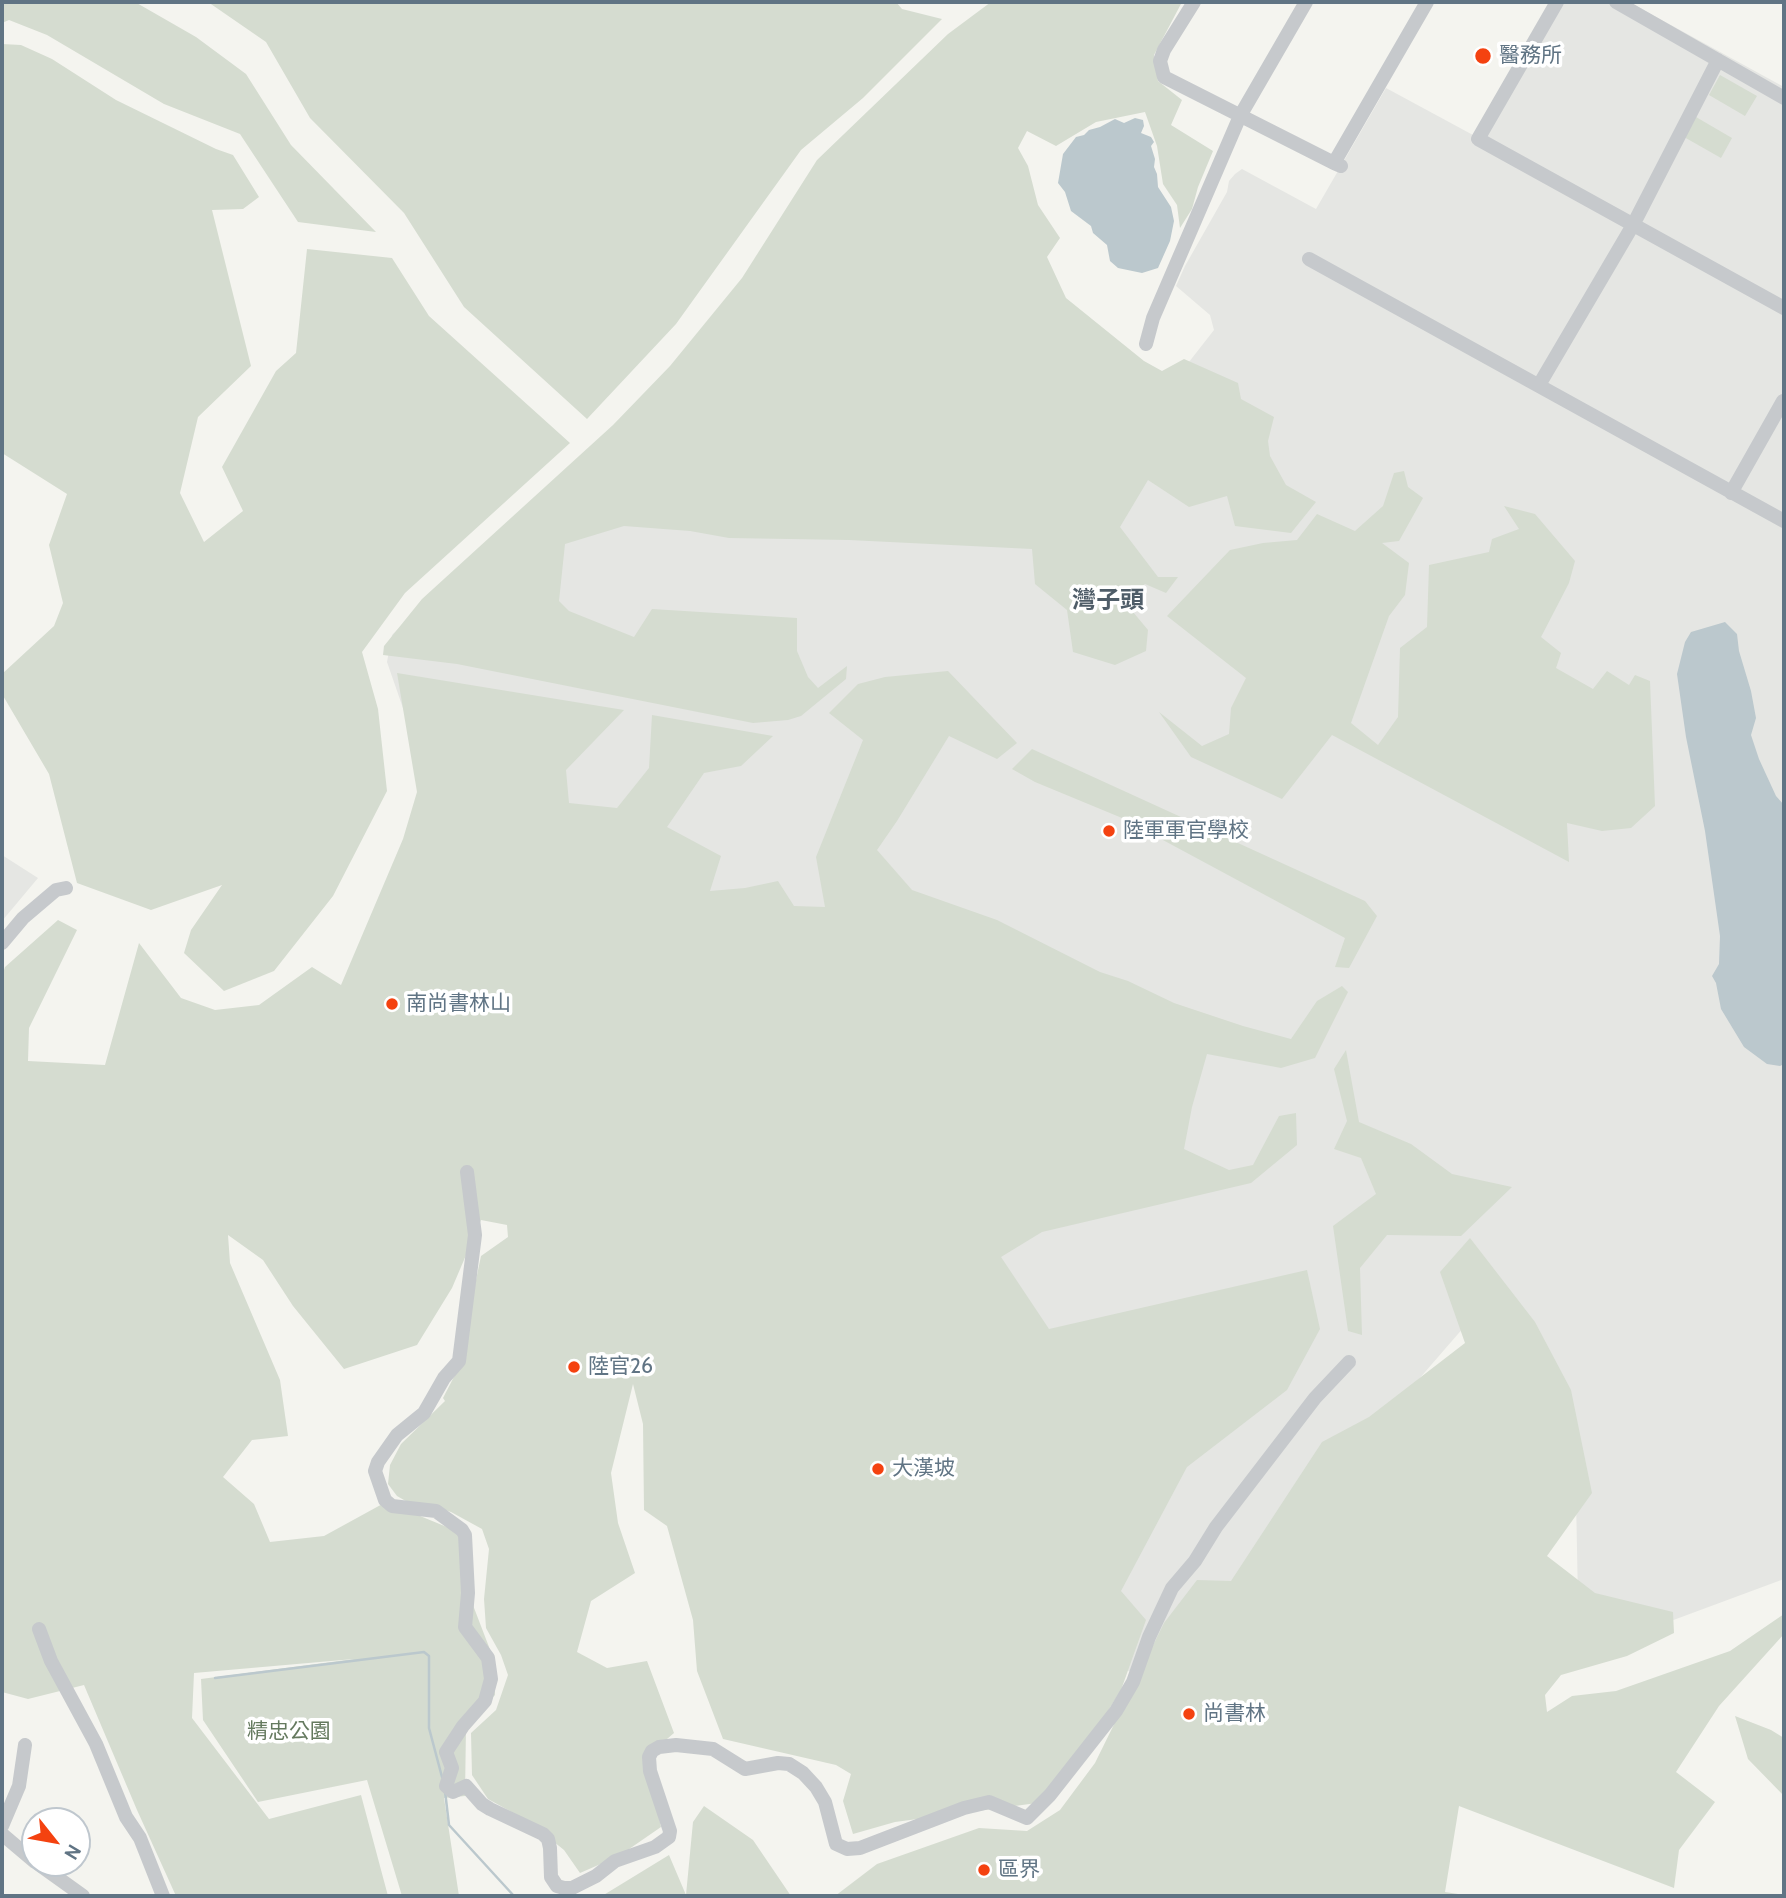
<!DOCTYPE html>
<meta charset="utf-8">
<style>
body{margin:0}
#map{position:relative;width:1786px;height:1898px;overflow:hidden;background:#f4f4ef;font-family:Cabin,sans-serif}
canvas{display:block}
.frame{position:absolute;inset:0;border:4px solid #607484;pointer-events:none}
.north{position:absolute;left:21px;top:1807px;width:70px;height:70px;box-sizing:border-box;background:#fff;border:2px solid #bfc7ce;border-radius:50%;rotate:121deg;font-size:19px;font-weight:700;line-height:28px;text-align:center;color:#607484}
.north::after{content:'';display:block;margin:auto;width:24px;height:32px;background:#f44210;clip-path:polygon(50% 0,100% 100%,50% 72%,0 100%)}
</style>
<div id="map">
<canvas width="1786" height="1898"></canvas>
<div class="frame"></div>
<div class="north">N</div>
</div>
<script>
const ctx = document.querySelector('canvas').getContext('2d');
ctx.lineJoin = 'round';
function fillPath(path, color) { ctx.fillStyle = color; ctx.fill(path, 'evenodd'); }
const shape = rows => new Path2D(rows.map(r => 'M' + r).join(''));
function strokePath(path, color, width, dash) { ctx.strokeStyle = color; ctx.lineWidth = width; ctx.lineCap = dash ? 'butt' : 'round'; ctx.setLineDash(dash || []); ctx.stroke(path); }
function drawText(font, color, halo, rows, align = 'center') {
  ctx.font = font + ' Cabin,"Noto Sans TC",sans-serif'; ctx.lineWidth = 7; ctx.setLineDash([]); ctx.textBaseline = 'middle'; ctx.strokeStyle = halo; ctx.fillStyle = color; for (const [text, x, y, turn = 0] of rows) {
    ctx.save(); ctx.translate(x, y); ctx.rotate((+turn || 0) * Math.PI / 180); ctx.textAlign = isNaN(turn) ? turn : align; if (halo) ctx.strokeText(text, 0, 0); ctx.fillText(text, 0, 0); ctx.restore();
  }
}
fillPath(shape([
 [1550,2,1629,2,1784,87,1784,1579,1660,1625,1578,1600,1575,1447,1471,1319,1399,1402,1171,1689,1079,1650,427,878,413,737,387,662,392,635,434,592,510,531,1178,376,1214,330,1210,315,1176,286,1185,266,1227,192,1229,181,1235,174,1242,169,1316,209,1386,88,1473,135],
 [2,855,38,878,2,921]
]), '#e5e6e3');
fillPath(shape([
 [2,2,135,2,196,37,246,74,291,145,376,232,298,222,240,134,164,104,47,35,9,20,2,23],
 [208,2,896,2,902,9,942,19,863,98,801,150,676,324,587,419,464,307,404,213,310,118,266,42],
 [991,2,1182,2,1154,55,1158,81,1182,100,1171,125,1213,151,1198,187,1192,209,1180,228,1177,205,1163,184,1157,146,1145,112,1096,122,1056,146,1027,131,1018,148,1028,166,1038,205,1060,238,1047,257,1066,298,1144,361,1162,371,1184,359,1238,383,1241,399,1274,417,1268,441,1270,456,1286,485,1316,502,1291,533,1235,526,1227,496,1189,507,1148,480,1120,527,1158,577,1178,577,1166,593,1145,584,1134,593,1133,612,1148,630,1146,651,1115,665,1073,652,1067,610,1035,584,1032,549,849,540,729,538,690,531,624,526,565,544,559,601,569,611,634,637,652,609,797,618,797,651,808,677,818,688,847,666,846,679,801,716,788,720,753,723,457,664,383,655,384,646,422,599,613,425,670,366,742,278,817,160,948,34],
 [2,44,21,45,52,59,116,100,216,149,233,155,259,197,243,209,212,210,251,366,198,417,180,493,204,542,243,511,222,467,276,371,296,353,307,249,392,258,429,316,570,443,405,593,362,652,378,709,387,791,333,896,274,971,224,991,184,953,191,930,222,885,151,910,77,883,49,774,2,694,2,674,54,626,63,603,49,545,67,494,2,453],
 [1720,75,1757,96,1745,116,1709,95],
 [1696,117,1732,138,1721,158,1684,137],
 [1404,471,1408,487,1423,498,1399,541,1382,543,1409,563,1405,595,1389,616,1351,723,1378,745,1398,717,1400,648,1427,627,1429,565,1489,552,1492,539,1519,529,1504,506,1535,514,1575,561,1569,583,1541,637,1561,653,1556,668,1593,689,1607,671,1629,685,1635,675,1650,681,1655,806,1631,828,1602,831,1567,823,1569,862,1332,735,1282,799,1191,757,1159,712,1202,746,1229,734,1231,708,1246,678,1167,616,1230,550,1263,543,1297,540,1317,514,1355,531,1383,506,1394,473],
 [948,671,1017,743,997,759,949,736,897,821,877,850,912,890,997,920,1100,972,1128,981,1174,1003,1243,1026,1291,1039,1317,1001,1342,986,1348,992,1315,1058,1281,1068,1207,1054,1192,1107,1184,1149,1229,1170,1253,1165,1279,1116,1296,1113,1297,1145,1251,1183,1042,1232,1001,1257,1049,1329,1307,1270,1320,1329,1287,1390,1187,1467,1121,1591,1146,1620,1121,1690,1052,1801,895,1822,853,1834,843,1801,851,1774,836,1765,723,1739,697,1671,693,1620,667,1526,644,1510,643,1424,633,1384,611,1473,618,1523,635,1573,591,1601,577,1652,607,1668,647,1661,674,1733,646,1757,661,1827,619,1856,580,1873,564,1850,528,1821,488,1799,472,1775,471,1733,496,1710,508,1675,501,1655,486,1628,484,1599,489,1549,482,1529,451,1512,433,1506,416,1507,397,1496,388,1484,390,1465,401,1444,445,1401,443,1398,457,1371,481,1256,508,1237,507,1225,481,1220,452,1288,417,1345,344,1369,293,1306,263,1260,228,1235,230,1263,280,1380,288,1436,252,1440,223,1477,254,1504,270,1542,324,1536,386,1502,459,1532,471,1600,494,1660,495,1695,466,1726,465,1796,444,1798,459,1896,402,1896,367,1780,258,1802,203,1720,201,1679,354,1659,194,1673,192,1718,269,1819,361,1795,388,1896,176,1896,137,1810,84,1685,28,1699,2,1692,2,976,5,967,58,920,77,930,29,1028,28,1061,105,1065,139,943,181,998,215,1010,259,1005,312,967,341,985,403,839,417,792,397,673,624,710,566,770,569,803,617,808,649,768,652,715,773,736,741,766,704,773,667,827,721,856,710,891,745,888,778,881,794,906,825,907,816,857,863,740,829,713,858,684,885,677],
 [1032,749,1365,901,1377,916,1349,968,1335,967,1345,938,1122,818,1035,782,1012,769],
 [1346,1050,1359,1122,1411,1144,1452,1174,1512,1187,1461,1236,1387,1235,1360,1268,1362,1335,1348,1331,1333,1226,1376,1194,1361,1158,1334,1149,1347,1121,1334,1069],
 [1470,1238,1535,1322,1571,1390,1592,1493,1547,1556,1595,1593,1673,1612,1674,1633,1627,1656,1561,1675,1545,1695,1547,1712,1572,1696,1616,1691,1730,1651,1784,1614,1784,1634,1719,1706,1676,1772,1715,1802,1679,1850,1674,1888,1459,1806,1445,1892,1471,1896,835,1896,877,1864,979,1828,1027,1831,1060,1810,1095,1763,1164,1623,1197,1580,1231,1581,1322,1442,1369,1417,1465,1343,1440,1272],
 [1735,1716,1771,1730,1784,1738,1784,1796,1748,1759],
 [704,1806,753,1840,791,1896,602,1896,669,1855,686,1895,693,1822]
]), '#d5dcd0');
fillPath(shape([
 [1135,118,1143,120,1144,126,1141,133,1151,137,1154,142,1151,146,1155,159,1154,167,1157,174,1158,187,1171,207,1174,221,1170,241,1158,268,1142,273,1118,268,1110,261,1107,245,1093,233,1091,226,1071,211,1065,192,1058,183,1063,154,1076,137,1084,135,1089,130,1100,127,1115,119,1124,123],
 [1725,622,1737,634,1739,651,1751,691,1756,718,1751,735,1759,759,1776,796,1784,805,1784,1064,1780,1066,1767,1064,1744,1047,1721,1009,1716,983,1712,976,1719,964,1720,936,1705,831,1686,737,1677,674,1685,642,1691,632]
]), '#bbc8cd');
strokePath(shape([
 [215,1678,424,1652,429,1656,429,1728,442,1777],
 [445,1791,449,1825,514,1896]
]), '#bbc8cd', 2.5);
strokePath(shape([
 [1194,2,1164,50,1160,61,1164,77,1334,163],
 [1557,2,1478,139,1784,308],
 [1616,2,1784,98],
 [1341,166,1334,163,1427,2],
 [1309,259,1784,521],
 [1146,344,1153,318,1240,116,1306,2],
 [1539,385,1633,225,1718,60],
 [1731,493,1783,401,1784,402],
 [2,943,23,918,56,890,66,888],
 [467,1172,475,1235,459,1361,444,1378,424,1413,397,1435,378,1462,375,1471,385,1500,392,1506,436,1511,462,1530,465,1535,468,1593,465,1627,488,1658,491,1679,485,1701,463,1726,446,1752,452,1768,446,1786,453,1792,466,1786,482,1804,490,1809,543,1834,548,1839,550,1848,551,1877,557,1886,564,1888,572,1888,596,1876,615,1861,655,1847,669,1837,670,1831,650,1771,649,1757,652,1751,659,1747,676,1745,713,1749,745,1769,778,1763,789,1764,803,1773,816,1787,825,1802,836,1844,847,1849,860,1848,964,1808,989,1802,1027,1818,1050,1795,1116,1711,1133,1682,1149,1637,1172,1588,1195,1561,1216,1527,1315,1398,1349,1362],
 [39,1629,51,1661,96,1744,126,1817,140,1838,163,1896],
 [2,1826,19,1786,25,1745],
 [2,1834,35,1862],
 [37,1863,83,1896]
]), '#c6c9cc', 14);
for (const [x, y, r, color] of [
 [1483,56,9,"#f44210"],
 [1109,831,7,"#f44210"],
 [392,1004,7,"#f44210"],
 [574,1367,7,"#f44210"],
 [878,1469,7,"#f44210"],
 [1189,1714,7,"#f44210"],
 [984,1870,7,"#f44210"]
]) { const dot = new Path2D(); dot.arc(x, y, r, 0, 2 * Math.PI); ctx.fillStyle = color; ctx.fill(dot); strokePath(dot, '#fff', 2.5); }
drawText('21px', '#607484', '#fff', [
 ["醫務所",1499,56],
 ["陸軍軍官學校",1123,831],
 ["南尚書林山",406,1004],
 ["陸官26",588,1367],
 ["大漢坡",892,1469],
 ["尚書林",1203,1714],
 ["區界",998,1870]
], 'left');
drawText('21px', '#657a5f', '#fff', [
 ["精忠公園",289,1732]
]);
drawText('bold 24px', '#4f5d68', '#fff', [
 ["灣子頭",1108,601]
]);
</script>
